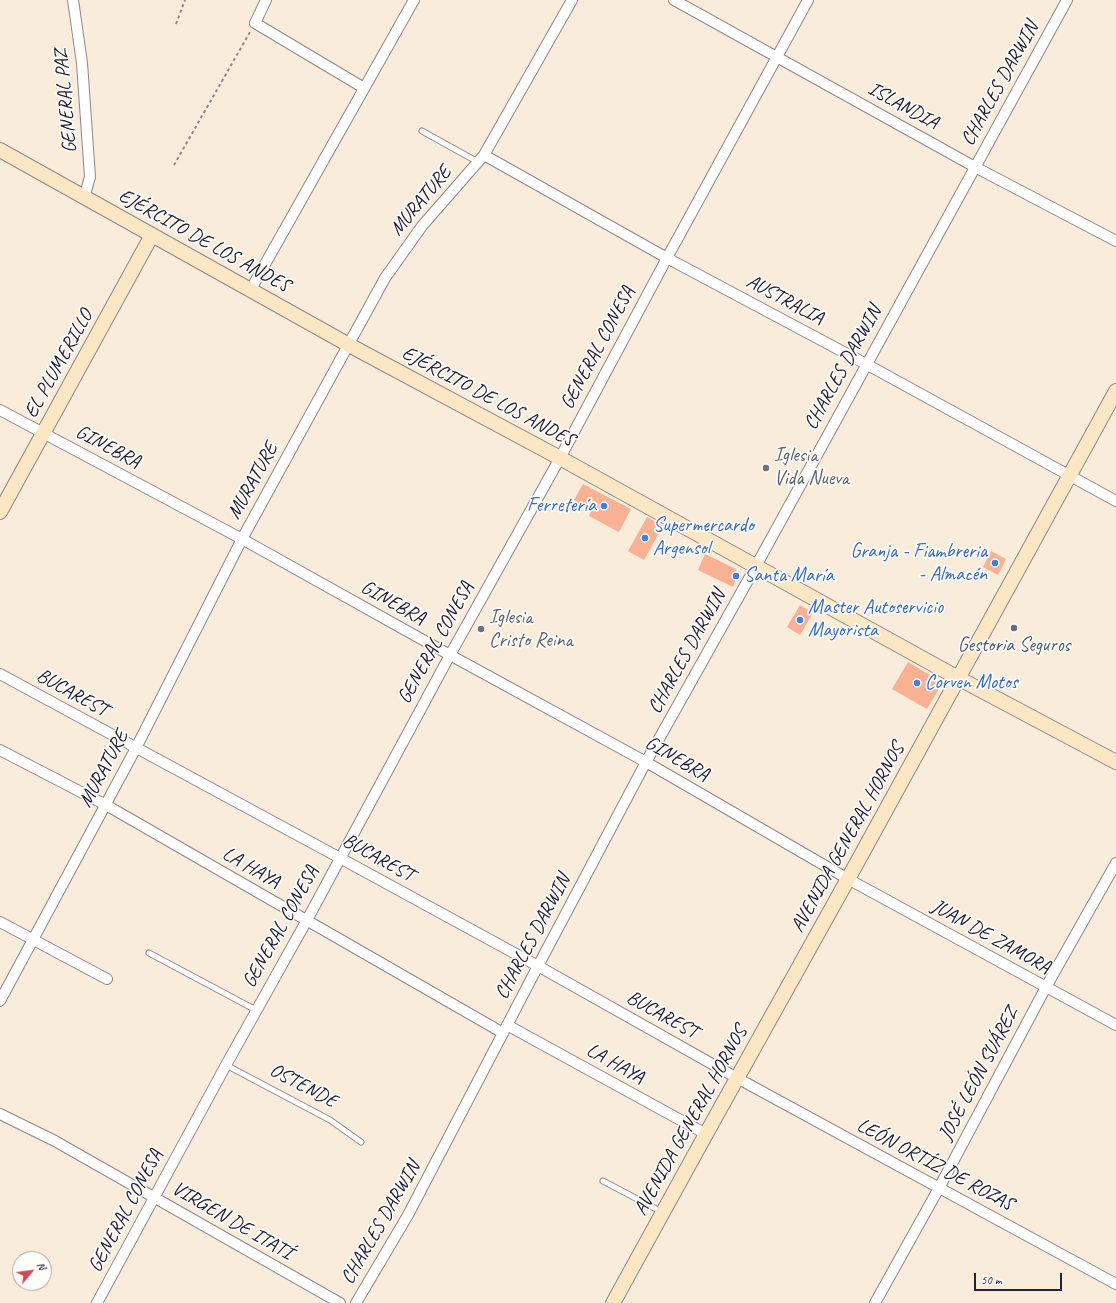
<!DOCTYPE html>
<meta charset="utf-8">
<style>
body{margin:0}
#map{position:relative;width:1116px;height:1303px;overflow:hidden;background:#f9ecdb;font-family:Caveat,sans-serif}
canvas{display:block}
.north{position:absolute;left:12px;top:1251px;width:40px;height:40px;box-sizing:border-box;background:#fdfcf7;border:1px solid #a5a5ac;border-radius:50%;rotate:61deg;font-size:11px;font-weight:700;line-height:16px;text-align:center;color:#22223b}
.north::after{content:'';display:block;margin:auto;width:14px;height:18px;background:#d1495b;clip-path:polygon(50% 0,100% 100%,50% 72%,0 100%)}
.scale{position:absolute;left:974px;top:1273px;width:88px;height:18px;box-sizing:border-box;border:2px solid #22223b;border-top:0;padding-left:5px;font-size:12px;line-height:14px;white-space:nowrap;color:#22223b;-webkit-text-stroke:3px #fdfcf7;paint-order:stroke}
</style>
<div id="map">
<canvas width="1116" height="1303"></canvas>
<div class="north">N</div>
<div class="scale">50 m</div>
</div>
<script>
const ctx = document.querySelector('canvas').getContext('2d');
ctx.lineJoin = 'round';
function fillPath(path, color) { ctx.fillStyle = color; ctx.fill(path, 'evenodd'); }
const shape = rows => new Path2D(rows.map(r => 'M' + r).join(''));
function strokePath(path, color, width, dash) { ctx.strokeStyle = color; ctx.lineWidth = width; ctx.lineCap = dash ? 'butt' : 'round'; ctx.setLineDash(dash || []); ctx.stroke(path); }
function drawText(font, color, halo, rows, align = 'center') {
  ctx.font = font + ' Caveat,sans-serif'; ctx.lineWidth = 3.5; ctx.setLineDash([]); ctx.textBaseline = 'middle'; ctx.strokeStyle = halo; ctx.fillStyle = color; for (const [text, x, y, turn = 0] of rows) {
    ctx.save(); ctx.translate(x, y); ctx.rotate((+turn || 0) * Math.PI / 180); ctx.textAlign = isNaN(turn) ? turn : align; if (halo) ctx.strokeText(text, 0, 0); ctx.fillText(text, 0, 0); ctx.restore();
  }
}
fillPath(shape([
 [583,484,631,509,619,532,589,516,591,511,574,500],
 [647,517,663,526,644,560,628,551],
 [991,551,1006,559,998,575,983,567],
 [705,554,736,569,738,575,733,587,698,570],
 [800,605,813,613,800,635,787,627],
 [908,662,935,678,940,687,927,709,892,689]
]), '#f8b193');
const lane = shape([
 [422,131,478,162],
 [149,953,256,1010],
 [226,1065,330,1120,361,1142],
 [603,1181,662,1212]
]);
const street = shape([
 [73,0,82,63,90,177,84,198],
 [266,0,255,23,364,88],
 [674,0,975,167,1116,241],
 [484,155,667,258,866,364,1116,501],
 [251,289,414,0],
 [0,410,242,539,450,655,646,762,848,879,1116,1025],
 [0,674,340,858,538,966,737,1078,1116,1284],
 [0,750,106,805,503,1033],
 [0,922,107,979],
 [0,1001,136,748,242,539,385,278,422,226,484,155,572,0],
 [507,1025,706,1134],
 [0,1114,55,1141,340,1303],
 [97,1303,226,1065,307,920,450,655,560,458,667,258,808,0],
 [356,1303,408,1215,538,966,646,762,756,566,1067,0],
 [875,1303,939,1188,1046,987,1116,863]
]);
const secondary = shape([
 [0,150,349,345,560,458,958,678,1116,762],
 [0,512,152,235],
 [613,1303,706,1134,848,879,1116,391]
]);
strokePath(lane, '#8e878b', 7);
strokePath(street, '#8e878b', 12);
strokePath(secondary, '#8e878b', 16);
strokePath(shape([
 [176,24,185,0],
 [174,165,250,32]
]), '#8e878b', 2, [3, 3]);
strokePath(lane, '#fff', 5);
strokePath(street, '#fff', 10);
strokePath(secondary, '#fbe7c3', 14);
for (const [x, y, r, color] of [
 [766,468,4,"#6b7280"],
 [604,506,4,"#3f7fe0"],
 [645,538,4,"#3f7fe0"],
 [995,563,4,"#3f7fe0"],
 [736,576,4,"#3f7fe0"],
 [800,620,4,"#3f7fe0"],
 [1014,628,4,"#5c6f8a"],
 [481,629,4,"#6b7280"],
 [917,683,4,"#3f7fe0"]
]) { const dot = new Path2D(); dot.arc(x, y, r, 0, 2 * Math.PI); ctx.fillStyle = color; ctx.fill(dot); strokePath(dot, '#fdfcf7', 1.5); }
drawText('20px', '#22223b', '#fdfcf7', [
 ["CHARLES DARWIN",1000,84,-61],
 ["GENERAL PAZ",66,101,-95],
 ["ISLANDIA",903,106,29],
 ["MURATURE",421,201,-50],
 ["EJÉRCITO DE LOS ANDES",204,241,29],
 ["AUSTRALIA",785,300,28],
 ["GENERAL CONESA",598,348,-62],
 ["EL PLUMERILLO",59,364,-61],
 ["CHARLES DARWIN",843,368,-61],
 ["EJÉRCITO DE LOS ANDES",488,397,28],
 ["GINEBRA",108,447,28],
 ["MURATURE",253,481,-61],
 ["GINEBRA",393,603,29],
 ["GENERAL CONESA",436,643,-61],
 ["CHARLES DARWIN",687,652,-61],
 ["BUCAREST",72,693,29],
 ["GINEBRA",677,759,30],
 ["MURATURE",104,769,-62],
 ["AVENIDA GENERAL HORNOS",848,838,-61],
 ["BUCAREST",378,858,29],
 ["LA HAYA",251,868,30],
 ["GENERAL CONESA",281,927,-61],
 ["CHARLES DARWIN",533,937,-62],
 ["JUAN DE ZAMORA",991,937,29],
 ["BUCAREST",662,1015,29],
 ["LA HAYA",615,1064,29],
 ["JOSÉ LEÓN SUÁREZ",979,1074,-62],
 ["OSTENDE",303,1086,28],
 ["AVENIDA GENERAL HORNOS",691,1121,-61],
 ["LEÓN ORTÍZ DE ROZAS",935,1165,28],
 ["GENERAL CONESA",126,1211,-62],
 ["VIRGEN DE ITATÍ",232,1221,30],
 ["CHARLES DARWIN",381,1223,-60]
]);
drawText('20px', '#5b616d', '#fdfcf7', [
 ["Iglesia",774,456],
 ["Vida Nueva",774,479],
 ["Iglesia",489,618],
 ["Cristo Reina",489,641]
], 'left');
drawText('20px', '#366cbe', '#fdfcf7', [
 ["Ferretería",596,506,"right"],
 ["Supermercardo",653,526],
 ["Argensol",653,549],
 ["Granja - Fiambreria",987,552,"right"],
 ["- Almacén",987,575,"right"],
 ["Santa María",744,576],
 ["Master Autoservicio",808,608],
 ["Mayorista",808,631],
 ["Corven Motos",925,683]
], 'left');
drawText('20px', '#4e5e75', '#fdfcf7', [
 ["Gestoria Seguros",1014,646]
]);
</script>
